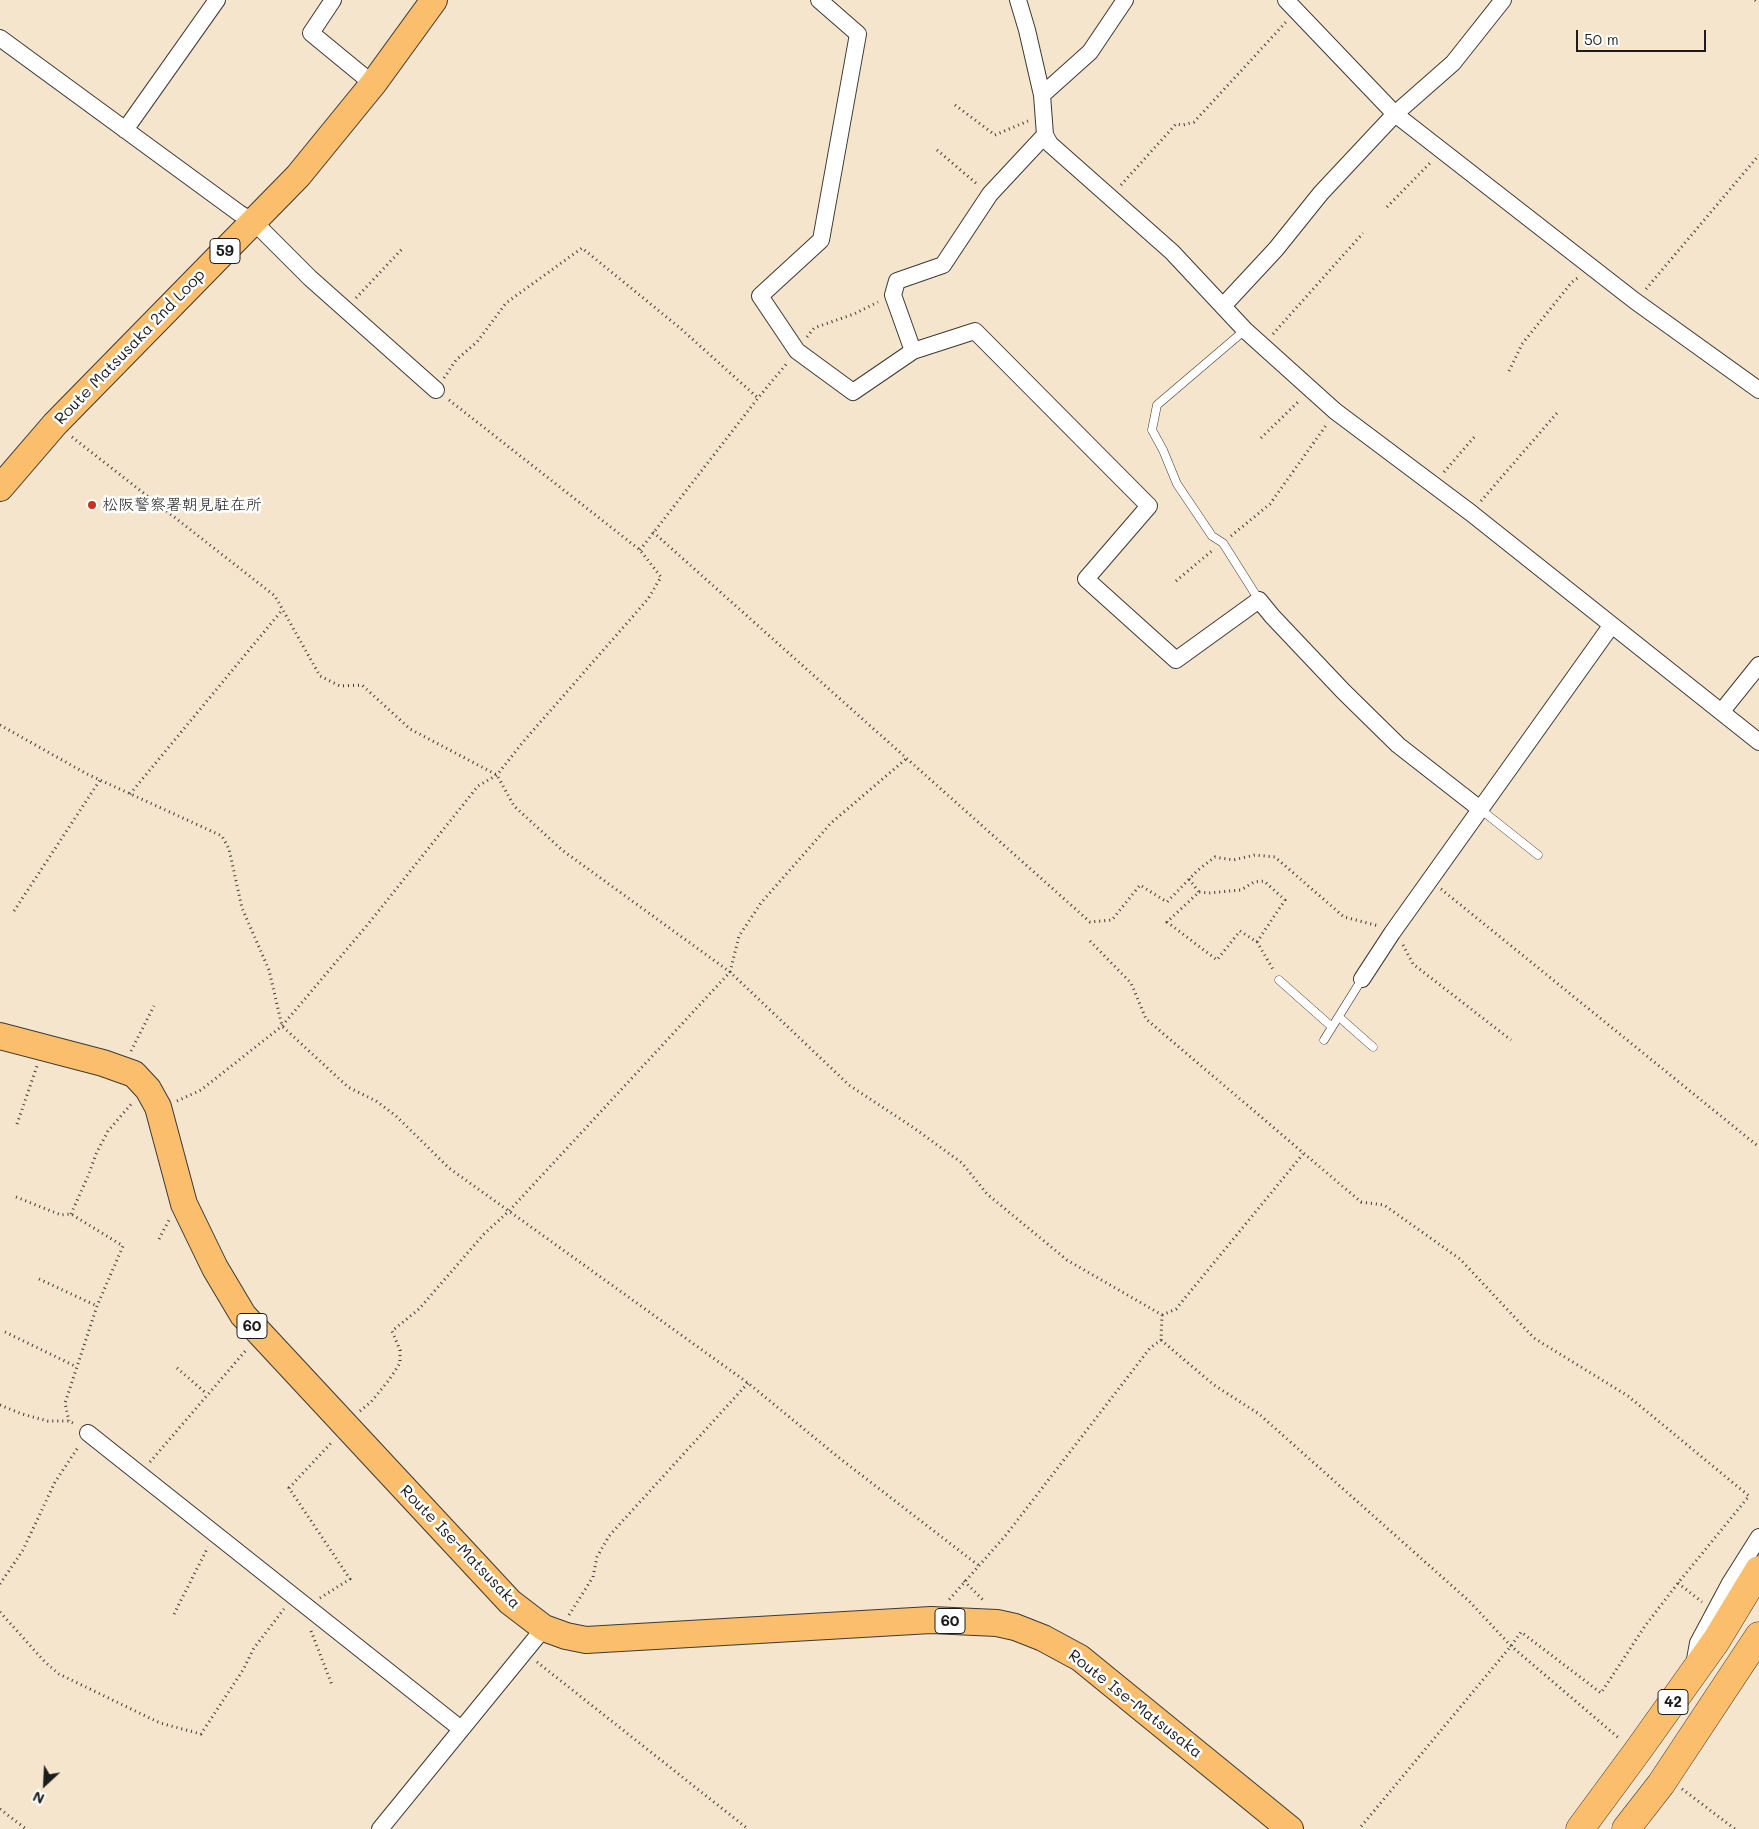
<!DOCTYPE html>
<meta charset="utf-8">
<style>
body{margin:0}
#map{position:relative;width:1759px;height:1829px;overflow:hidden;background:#f4e5cc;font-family:Mali,sans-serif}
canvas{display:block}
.north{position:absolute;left:20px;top:1759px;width:50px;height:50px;-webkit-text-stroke:4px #fff;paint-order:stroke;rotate:205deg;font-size:14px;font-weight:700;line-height:20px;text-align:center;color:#1c1c1c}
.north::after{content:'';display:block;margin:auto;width:18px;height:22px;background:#1c1c1c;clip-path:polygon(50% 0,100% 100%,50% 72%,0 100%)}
.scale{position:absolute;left:1576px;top:30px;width:130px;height:22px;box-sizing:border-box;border:2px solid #1c1c1c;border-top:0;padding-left:6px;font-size:15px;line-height:18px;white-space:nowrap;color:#1c1c1c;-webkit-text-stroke:4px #fff;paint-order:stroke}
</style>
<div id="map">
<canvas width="1759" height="1829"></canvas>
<div class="north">N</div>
<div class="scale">50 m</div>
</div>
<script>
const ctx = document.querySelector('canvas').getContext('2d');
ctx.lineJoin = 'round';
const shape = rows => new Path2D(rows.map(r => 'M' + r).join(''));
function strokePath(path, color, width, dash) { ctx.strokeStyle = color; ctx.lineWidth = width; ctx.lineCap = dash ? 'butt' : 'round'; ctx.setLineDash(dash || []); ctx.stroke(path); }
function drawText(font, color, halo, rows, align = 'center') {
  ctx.font = font + ' Mali,"Klee One",sans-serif'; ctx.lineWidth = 5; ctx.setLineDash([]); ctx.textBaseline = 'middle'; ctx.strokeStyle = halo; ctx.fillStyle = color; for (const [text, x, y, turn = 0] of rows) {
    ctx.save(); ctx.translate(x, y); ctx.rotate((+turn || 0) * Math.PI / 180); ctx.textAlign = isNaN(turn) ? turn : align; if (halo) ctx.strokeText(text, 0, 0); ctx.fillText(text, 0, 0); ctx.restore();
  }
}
const lane = shape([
 [1245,330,1157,405,1152,430,1163,450,1177,484,1212,536,1223,543,1259,600],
 [1480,809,1538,855],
 [1279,980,1332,1027],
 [1339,1017,1373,1047],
 [1324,1040,1362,979]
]);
const street = shape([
 [333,0,311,33,373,84],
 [819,0,858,34,821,240,760,296,797,351,853,392,913,351,975,331,1149,506,1086,579,1176,660,1259,600,1272,616,1343,691,1398,745,1480,809],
 [1018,0,1027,30,1042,95,1045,135,1050,144,1172,252,1245,330,1335,411,1471,513,1759,742],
 [1286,0,1395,114,1635,301,1759,390],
 [0,38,239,213,254,222,310,278,436,390],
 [1042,95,1090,52,1125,0],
 [125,130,217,0],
 [1223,306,1276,249,1321,193,1395,114,1453,63,1503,0],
 [913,351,893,295,897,281,943,265,990,194,1045,135],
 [1722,711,1759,665],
 [1362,979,1392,933,1611,626],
 [88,1433,461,1729],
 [1694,1665,1698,1643,1730,1583,1759,1537],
 [380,1829,544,1628]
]);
const primary = shape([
 [0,488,55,424,298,176,373,84,434,0],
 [0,1036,103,1063,134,1074,148,1089,158,1107,184,1204,215,1268,243,1315,510,1602,544,1628,566,1636,586,1640,931,1620,997,1623,1015,1627,1043,1638,1080,1658,1290,1829]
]);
const highway = shape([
 [1580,1829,1639,1749,1716,1641,1759,1570],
 [1626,1829,1661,1784,1759,1636]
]);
strokePath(lane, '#3c3a36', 9);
strokePath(street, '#3c3a36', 18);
strokePath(primary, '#3c3a36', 28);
strokePath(highway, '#3c3a36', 29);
strokePath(shape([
 [1755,0,1759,3],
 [955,105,995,135,1028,121],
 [937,150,977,184],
 [1121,185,1176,124,1183,125,1194,122,1286,22],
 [1387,207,1431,162],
 [1646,289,1759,155],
 [356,298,402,249],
 [1273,334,1363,233],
 [807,337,814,328,854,314,878,302],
 [1509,371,1522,344,1572,282,1579,277],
 [444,378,456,360,477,342,506,303,582,248,680,328,758,398],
 [72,437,275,596,320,676,340,686,362,685,410,729,497,775,514,806,562,850,730,972,849,1085,914,1128,962,1163,987,1194,1067,1260,1162,1315,1161,1340,1150,1348,1006,1535,948,1601],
 [1261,438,1300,400],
 [1444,472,1476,435],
 [1481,501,1557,413],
 [653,532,1090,922,1112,920,1140,885,1167,902,1198,870,1215,857,1233,860,1255,855,1275,857,1344,917,1379,926],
 [1231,536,1270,504,1327,424],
 [640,550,758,398,788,362],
 [1176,581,1214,549],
 [0,725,87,774,222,836,229,849,242,908,269,970,282,1026,348,1087,376,1101,396,1116,449,1168,748,1383,838,1457,978,1565],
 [130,794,283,609],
 [1189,879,1199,892],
 [1441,889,1759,1147],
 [14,911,100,780],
 [1090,941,1131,983,1146,1019,1361,1202,1384,1205,1460,1259,1534,1338,1628,1396,1749,1496,1678,1583,1645,1626,1601,1693,1521,1632,1511,1646,1359,1829],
 [1257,942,1285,900,1264,881,1254,882,1241,890,1209,893,1199,892,1167,922,1217,960,1240,931,1257,942,1274,971],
 [1403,945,1413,964,1511,1040],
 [131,1051,154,1006],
 [177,1101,201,1090,282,1026,369,923,478,786,497,775,523,742,648,599,661,577,640,550,449,400],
 [17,1124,37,1066],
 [16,1197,61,1215,71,1214,123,1246,97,1306,65,1403,69,1421],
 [71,1214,88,1176,96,1154,108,1131,133,1102],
 [159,1239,169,1220],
 [39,1279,97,1306],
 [1162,1315,1176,1309,1303,1154],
 [5,1332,77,1367],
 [1161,1340,1214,1385,1259,1414,1469,1601,1511,1646,1620,1739],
 [177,1368,207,1394],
 [0,1405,22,1414,48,1421,69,1421,75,1424],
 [360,1411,371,1402,389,1380,400,1363,400,1350,392,1331,419,1309,484,1234,508,1212,730,972,739,936,761,903,831,823,906,759],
 [150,1462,247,1349],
 [964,1581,984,1601],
 [1678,1583,1702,1602],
 [0,1584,23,1550,55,1482,79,1446],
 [320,1598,350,1579,289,1488,332,1442],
 [0,1612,45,1662,59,1674,160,1723,201,1734,243,1670,254,1648,284,1609],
 [174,1614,208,1547],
 [569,1615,593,1577,597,1557,609,1536,748,1383],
 [311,1631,332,1685],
 [537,1662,748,1829],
 [1682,1789,1735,1829],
 [0,1809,26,1829]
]), '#3c3a36', 3, [1, 4]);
strokePath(lane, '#fff', 8);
strokePath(street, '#fff', 16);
strokePath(primary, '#fabe6d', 26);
strokePath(highway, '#fabe6d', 28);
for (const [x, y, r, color] of [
 [92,505,5,"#c8321e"]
]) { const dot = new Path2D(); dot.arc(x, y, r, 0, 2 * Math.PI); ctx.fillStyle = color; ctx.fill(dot); strokePath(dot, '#fff', 2); }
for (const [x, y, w] of [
 [225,251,30],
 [252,1326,30],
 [950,1621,30],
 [1673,1702,30]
]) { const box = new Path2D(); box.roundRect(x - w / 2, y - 12.5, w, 25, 4); ctx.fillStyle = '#fff'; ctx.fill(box); strokePath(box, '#1c1c1c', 1); }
drawText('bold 15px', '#1c1c1c', null, [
 ["59",225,251],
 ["60",252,1326],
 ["60",950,1621],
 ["42",1673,1702]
]);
drawText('16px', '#1c1c1c', '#fff', [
 ["Route Matsusaka 2nd Loop",130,347,-46],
 ["Route Ise-Matsusaka",460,1547,46],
 ["Route Ise-Matsusaka",1135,1704,38]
]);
drawText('16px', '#1c1c1c', '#fff', [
 ["松阪警察署朝見駐在所",102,505]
], 'left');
</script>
